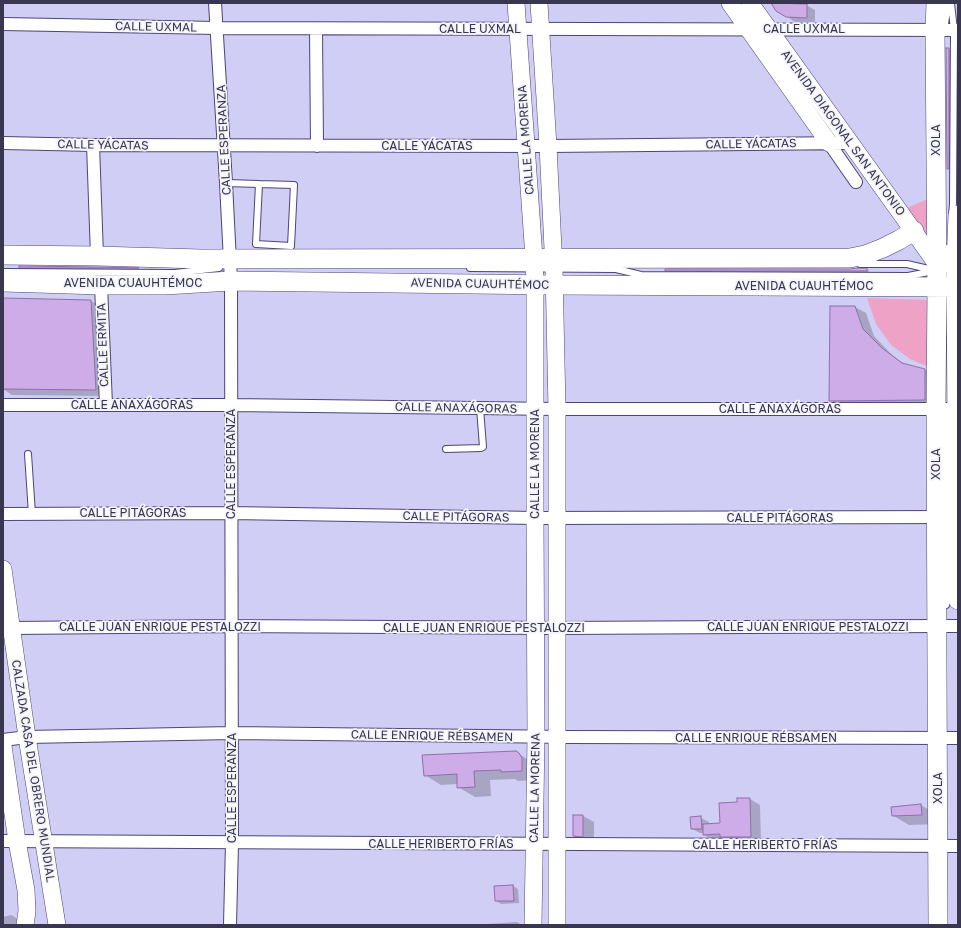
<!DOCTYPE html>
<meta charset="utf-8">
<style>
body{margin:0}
#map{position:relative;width:961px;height:928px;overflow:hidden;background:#d1cef5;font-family:"Golos Text",sans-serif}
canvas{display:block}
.frame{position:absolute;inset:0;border:4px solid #39364f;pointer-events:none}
</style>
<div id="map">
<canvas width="961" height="928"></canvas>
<div class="frame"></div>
</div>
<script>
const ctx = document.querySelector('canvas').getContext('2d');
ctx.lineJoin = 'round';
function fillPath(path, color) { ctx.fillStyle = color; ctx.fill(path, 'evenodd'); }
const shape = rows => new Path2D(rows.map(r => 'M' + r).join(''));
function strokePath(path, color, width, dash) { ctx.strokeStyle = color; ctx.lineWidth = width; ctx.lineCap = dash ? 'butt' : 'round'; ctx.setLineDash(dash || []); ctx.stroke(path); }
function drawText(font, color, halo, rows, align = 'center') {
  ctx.font = font + ' "Golos Text",sans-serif'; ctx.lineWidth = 3.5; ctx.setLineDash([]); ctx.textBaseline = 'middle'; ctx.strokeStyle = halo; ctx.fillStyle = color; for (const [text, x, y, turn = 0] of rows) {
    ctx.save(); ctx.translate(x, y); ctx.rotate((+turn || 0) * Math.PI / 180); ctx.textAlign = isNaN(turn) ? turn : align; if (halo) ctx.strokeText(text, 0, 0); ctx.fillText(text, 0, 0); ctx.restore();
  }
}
fillPath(shape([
 [932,197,932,246,907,208],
 [867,298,931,300,931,368,910,359,891,345,876,324]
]), '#eda2c6');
fillPath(shape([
 [772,3,794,3,796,5,806,5,815,10,815,22,795,22,777,10],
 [947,49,951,50,951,169,948,168],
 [20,267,116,269,22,268],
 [867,269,869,271,869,272,668,271,666,270],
 [3,299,91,301,102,307,107,396,12,395,3,389],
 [855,307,866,313,874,336,893,356,906,365,925,370,936,376,936,405,842,407,830,400],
 [519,754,535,764,538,780,518,781,515,779,490,780,491,796,475,797,458,787,458,784,441,785,425,775],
 [750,799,760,805,761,843,715,841,704,835,704,833,700,833,692,829,701,818,709,822,709,824,721,824,738,803],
 [921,805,938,815,939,824,909,825,892,815,892,808],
 [583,816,594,822,594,842,585,842,574,836],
 [513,886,518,889,519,903,501,904,496,901],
 [11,915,22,921,20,925,3,925,3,917],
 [517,922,522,925,473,925]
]), '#0003');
const building = shape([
 [771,3,807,4,807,18,786,17,776,11,771,3],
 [946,48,949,48,949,169,947,169,946,48],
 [19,266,97,267,139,268,19,268,19,266],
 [858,268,867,268,867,271,665,271,665,269,850,269,858,268],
 [3,298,91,300,96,390,3,389,3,298],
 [830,306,855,306,863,329,882,348,902,363,925,369,925,400,829,401,830,306],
 [516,751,519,753,522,758,522,771,501,772,501,770,474,771,475,787,457,788,457,774,424,776,422,755,516,751],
 [737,798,750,798,751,837,720,837,720,834,703,835,703,824,720,823,719,803,737,802,737,798],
 [921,804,922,815,892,816,891,807,921,804],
 [573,815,583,815,583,837,573,836,573,815],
 [701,816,702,829,691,829,690,817,701,816],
 [513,885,514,901,495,901,494,886,513,885]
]);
fillPath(building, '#cdace8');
strokePath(building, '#8e6fa7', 1);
const lane = shape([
 [951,3,954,30,953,203,952,216],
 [944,31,948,3],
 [226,183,259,184,294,185,291,246,256,244,259,184],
 [946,248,947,269],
 [860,264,907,264,933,270],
 [470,268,616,269,641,275,908,276,934,271],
 [3,272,175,273,219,268],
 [446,449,481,448,483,447,480,408],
 [28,454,32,514],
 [946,605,947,408]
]);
const street = shape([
 [215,3,226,183,231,281,232,843,230,925],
 [3,24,217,28,958,30],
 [316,29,317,146],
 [3,143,93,145,548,146,851,143],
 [829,143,856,182],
 [93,145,97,256],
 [101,285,106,405],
 [3,405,231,405,557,409,958,409],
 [3,514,231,513,535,518,958,517],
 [11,628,231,626,557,628,937,626,958,626],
 [3,740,27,737,232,733,569,737,958,738],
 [3,841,958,846]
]);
const secondary = shape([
 [516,3,534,258,535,285,535,518,536,737,533,925],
 [539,3,548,146,554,269,557,409,557,925],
 [730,3,829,143],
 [750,3,902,215,936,263],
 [3,569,27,737,57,925],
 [3,746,17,841,26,890,27,911,25,925]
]);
const primary = shape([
 [936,3,935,30,937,287,936,408,938,925],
 [958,215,956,264,958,600],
 [3,255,97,256,201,259,850,258,865,255,883,248,899,240,914,231],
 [3,282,101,285,165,285,231,281,554,285,958,287]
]);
strokePath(lane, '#4c447a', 8);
strokePath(street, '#4c447a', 14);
strokePath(secondary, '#4c447a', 18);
strokePath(primary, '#4c447a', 20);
strokePath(lane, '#fff', 6);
strokePath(street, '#fff', 12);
strokePath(secondary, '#fff', 17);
strokePath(primary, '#fff', 19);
drawText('12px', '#39364f', '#f3f3fa', [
 ["CALLE UXMAL",156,27,1],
 ["CALLE UXMAL",480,29],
 ["CALLE UXMAL",804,29],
 ["AVENIDA DIAGONAL SAN ANTONIO",843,133,54],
 ["CALLE ESPERANZA",224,140,-93],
 ["CALLE LA MORENA",526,140,-94],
 ["XOLA",936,140,-90],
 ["CALLE YÁCATAS",751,144,-1],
 ["CALLE YÁCATAS",103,145,1],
 ["CALLE YÁCATAS",427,146],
 ["AVENIDA CUAUHTÉMOC",133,283],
 ["AVENIDA CUAUHTÉMOC",480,284,1],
 ["AVENIDA CUAUHTÉMOC",804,286],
 ["CALLE ERMITA",103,345,-92],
 ["CALLE ANAXÁGORAS",132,405],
 ["CALLE ANAXÁGORAS",456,408,1],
 ["CALLE ANAXÁGORAS",780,409],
 ["CALLE ESPERANZA",231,464,-90],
 ["CALLE LA MORENA",535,464,-90],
 ["XOLA",936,464,-90],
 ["CALLE PITÁGORAS",133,513],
 ["CALLE PITÁGORAS",456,517,1],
 ["CALLE PITÁGORAS",780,518],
 ["CALLE JUAN ENRIQUE PESTALOZZI",160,627],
 ["CALLE JUAN ENRIQUE PESTALOZZI",808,627],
 ["CALLE JUAN ENRIQUE PESTALOZZI",484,628],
 ["CALLE ENRIQUE RÉBSAMEN",432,736,1],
 ["CALLE ENRIQUE RÉBSAMEN",756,738],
 ["CALZADA CASA DEL OBRERO MUNDIAL",33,771,81],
 ["CALLE ESPERANZA",232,788,-90],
 ["CALLE LA MORENA",535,788,-89],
 ["XOLA",938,788,-90],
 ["CALLE HERIBERTO FRÍAS",441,844],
 ["CALLE HERIBERTO FRÍAS",765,845]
]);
</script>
